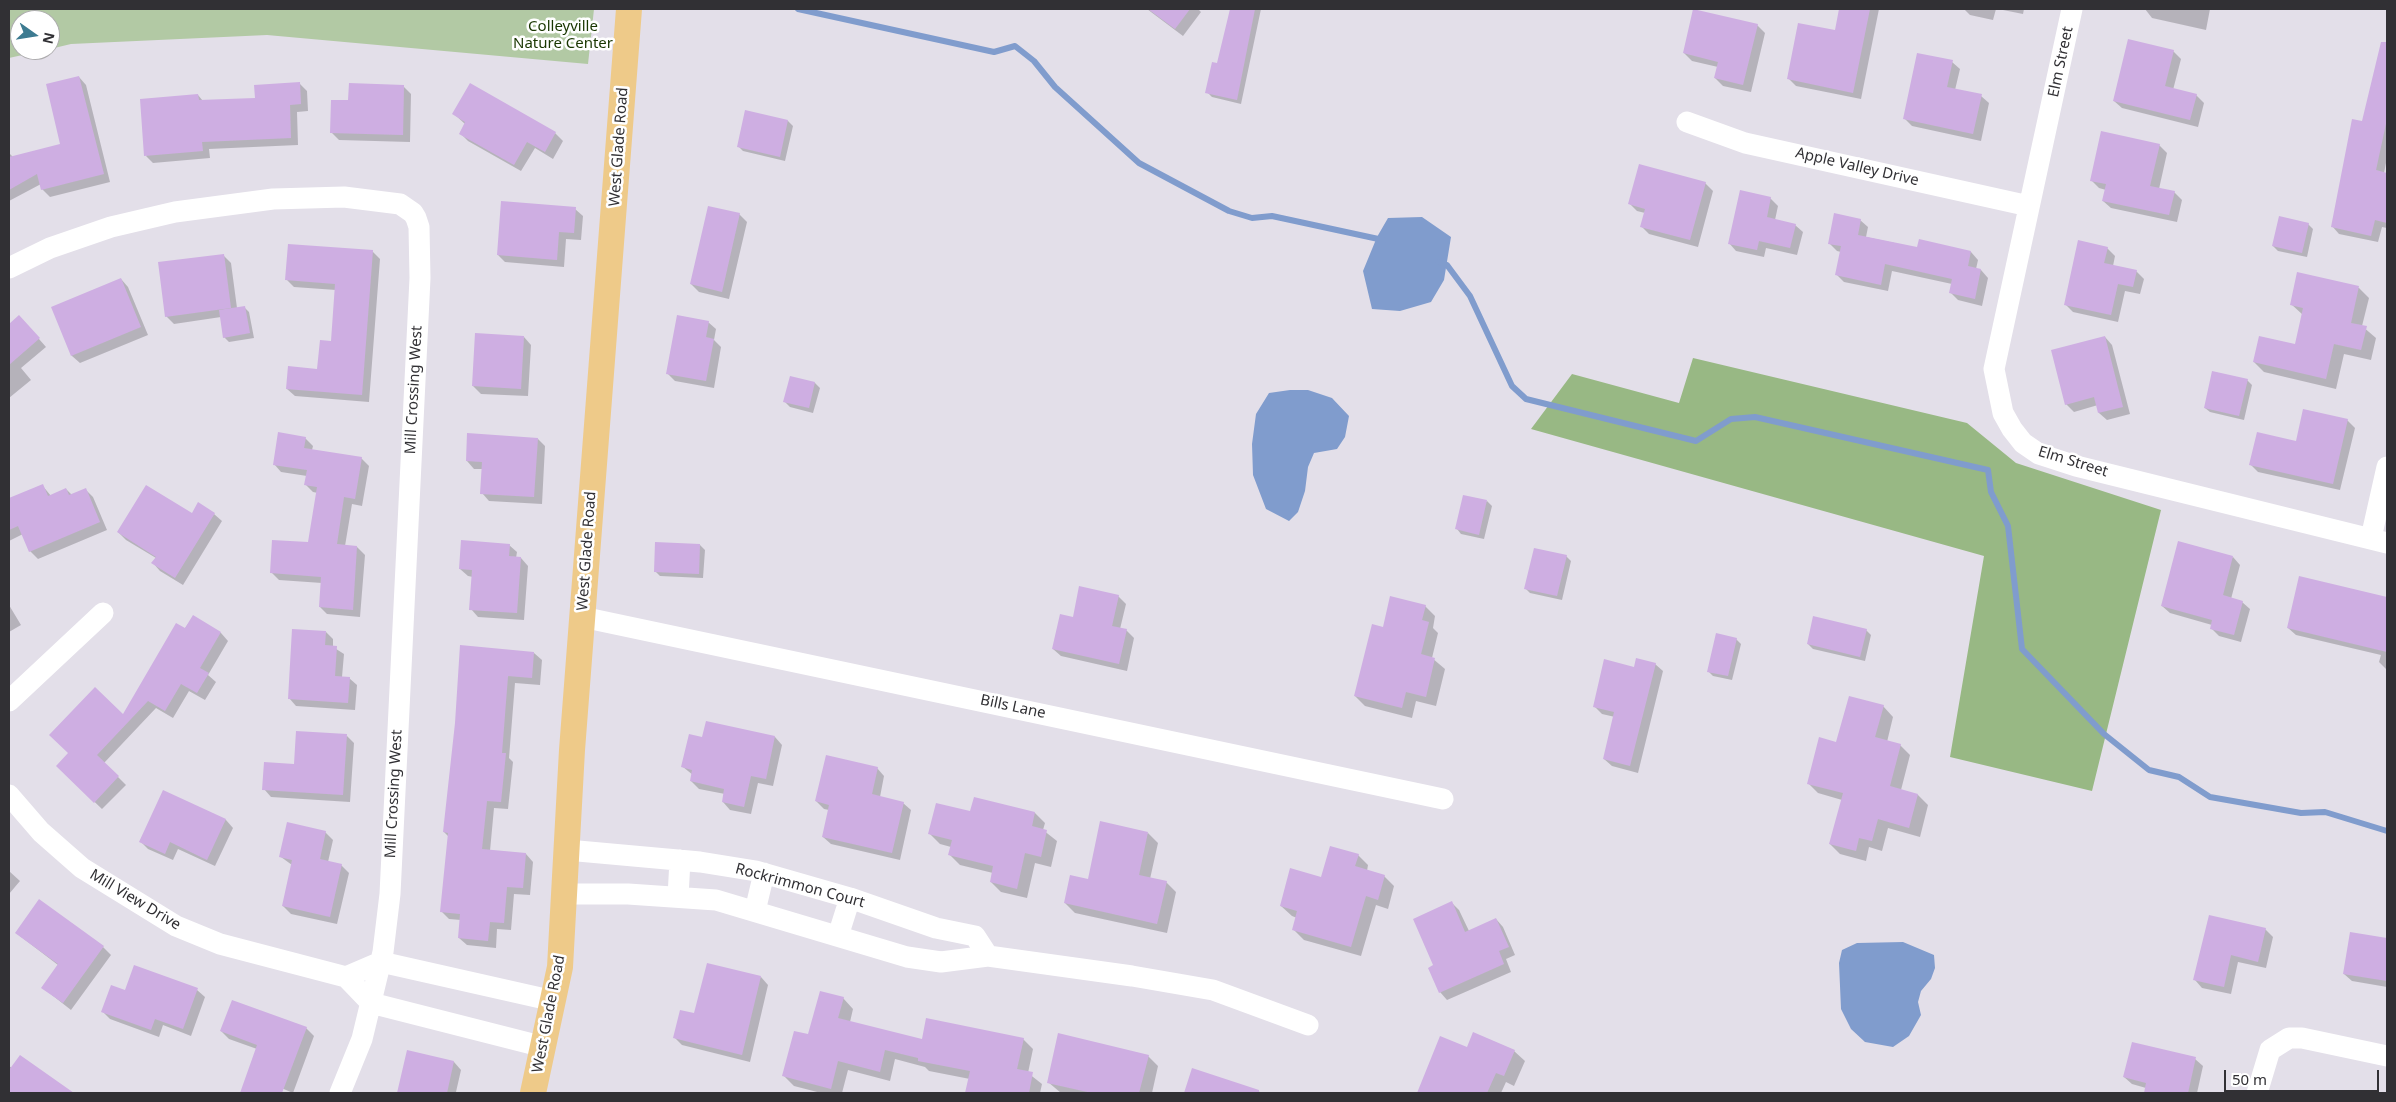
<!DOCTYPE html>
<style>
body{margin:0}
#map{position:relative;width:2396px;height:1102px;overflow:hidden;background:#e3dfe9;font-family:"Noto Sans",sans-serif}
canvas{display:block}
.frame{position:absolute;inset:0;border:10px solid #313034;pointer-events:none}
.north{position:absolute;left:10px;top:10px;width:50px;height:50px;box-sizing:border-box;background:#fff;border:1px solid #adacae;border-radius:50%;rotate:103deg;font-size:14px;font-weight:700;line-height:20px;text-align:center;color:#313034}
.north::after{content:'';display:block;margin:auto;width:18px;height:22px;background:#3d7b91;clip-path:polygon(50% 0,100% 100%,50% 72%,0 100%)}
.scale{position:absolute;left:2224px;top:1070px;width:155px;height:22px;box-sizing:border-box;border:2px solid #313034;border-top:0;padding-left:6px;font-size:15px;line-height:18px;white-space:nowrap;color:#313034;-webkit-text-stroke:4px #fff;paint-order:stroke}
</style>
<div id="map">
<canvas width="2396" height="1102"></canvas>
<div class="frame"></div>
<div class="north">N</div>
<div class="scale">50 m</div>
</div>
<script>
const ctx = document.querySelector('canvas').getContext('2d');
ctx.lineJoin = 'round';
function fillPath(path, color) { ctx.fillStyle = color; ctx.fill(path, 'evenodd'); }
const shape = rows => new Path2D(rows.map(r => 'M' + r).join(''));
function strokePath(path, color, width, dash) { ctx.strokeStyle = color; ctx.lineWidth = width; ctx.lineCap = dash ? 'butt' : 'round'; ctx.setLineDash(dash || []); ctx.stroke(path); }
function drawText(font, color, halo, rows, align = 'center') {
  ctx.font = font + ' "Noto Sans",sans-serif'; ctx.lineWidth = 5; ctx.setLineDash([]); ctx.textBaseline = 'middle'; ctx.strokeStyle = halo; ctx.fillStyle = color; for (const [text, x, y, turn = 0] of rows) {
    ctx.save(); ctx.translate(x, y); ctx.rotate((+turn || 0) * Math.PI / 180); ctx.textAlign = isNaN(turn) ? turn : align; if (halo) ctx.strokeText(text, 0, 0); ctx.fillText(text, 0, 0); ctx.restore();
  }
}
fillPath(shape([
 [9,9,594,9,588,64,267,35,71,44,50,49,50,20,20,20,20,50,45,50,9,58]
]), '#b2c9a4');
fillPath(shape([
 [1693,358,1967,423,2016,463,2161,510,2092,791,1950,757,1984,556,1531,429,1572,374,1679,403]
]), '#98b884');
fillPath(shape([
 [1422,217,1451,237,1444,280,1431,302,1400,311,1372,309,1363,271,1377,237,1388,218],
 [1290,390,1308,390,1332,398,1349,416,1345,437,1337,449,1314,453,1308,467,1305,491,1298,512,1289,521,1266,509,1253,475,1252,444,1256,414,1269,393],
 [1903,942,1934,955,1935,968,1931,979,1921,991,1918,1002,1921,1015,1909,1036,1893,1047,1865,1042,1851,1029,1841,1009,1839,963,1842,950,1857,943]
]), '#809ccd');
fillPath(shape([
 [1147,9,1198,9,1201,12,1183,36],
 [1231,9,1261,9,1241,104,1212,97,1207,92,1218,65],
 [1840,9,1879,9,1861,99,1796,86,1788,78,1836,32],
 [1964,9,1996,9,1993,20,1970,15],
 [1998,9,2024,9,2023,14],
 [2145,9,2210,9,2206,30,2152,18],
 [1757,25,1765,33,1751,92,1723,86,1715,78,1718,67,1692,61,1684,53],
 [2173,51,2181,59,2173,90,2196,95,2204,103,2198,127,2122,108,2114,101],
 [2378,57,2387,59,2387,158,2384,173,2387,174,2387,228,2382,227,2378,242,2339,234,2332,226,2363,123],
 [1952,62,1960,69,1955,90,1981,96,1989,103,1981,141,1912,126,1904,118],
 [79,77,86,85,110,182,50,197,42,189,41,184,9,201,9,153,13,157,62,145],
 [300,84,307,91,308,111,297,112,298,145,209,149,210,158,153,163,146,156,198,95,203,101,256,99],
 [403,86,411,94,410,142,339,140,331,132,349,101],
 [746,112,788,121,793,126,785,161,743,151,738,146],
 [454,114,555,133,563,141,553,159,535,148,521,171,468,141,460,133,465,124],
 [2159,145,2167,153,2159,189,2174,192,2182,200,2177,222,2111,208,2103,201,2106,190,2099,188,2091,180],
 [1705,183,1713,191,1698,247,1649,234,1641,226,1645,213,1637,211,1630,204],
 [1770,198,1778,206,1775,220,1795,225,1803,232,1797,255,1766,248,1764,257,1736,251,1729,243],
 [575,209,583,216,581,240,566,239,564,267,505,262,498,255],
 [739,214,747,222,729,299,699,292,691,284],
 [1860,220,1868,227,1866,237,1918,248,1971,252,1978,260,1976,269,1981,270,1988,278,1982,306,1958,300,1950,292,1952,284,1892,271,1888,291,1844,282,1837,275,1841,252,1837,251,1829,243],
 [2308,224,2313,229,2307,257,2278,251,2273,246],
 [2107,248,2115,256,2113,266,2136,271,2144,279,2140,294,2125,291,2118,322,2073,312,2065,304],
 [372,251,380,259,369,402,295,396,287,389,318,370,332,342,336,290,294,287,287,280],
 [223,255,231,263,237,308,244,307,249,312,254,338,229,342,224,337,221,317,174,324,166,316],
 [2298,274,2359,288,2369,298,2362,326,2376,338,2371,360,2344,354,2336,389,2264,372,2254,362,2296,346,2303,315,2291,304],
 [121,279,128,287,148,335,80,363,72,356,53,308],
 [19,316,46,347,21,368,31,380,9,398,9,325],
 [708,322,716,329,714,340,721,347,714,388,675,381,668,374],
 [524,337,531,345,528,396,481,394,473,386],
 [2105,337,2112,345,2130,414,2107,420,2099,413,2098,405,2074,412,2066,404],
 [791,377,815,383,820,388,813,413,790,407,785,402],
 [2247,380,2252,385,2244,420,2210,412,2205,408],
 [2347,420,2355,428,2340,490,2258,472,2250,464],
 [305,438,313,446,312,450,361,458,369,466,362,506,352,504,345,546,357,547,365,555,360,617,327,614,320,607,322,583,279,580,271,572,309,544,318,493,313,492,306,485,307,476,281,472,274,464],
 [538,439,545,446,542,504,489,501,482,493,483,469,474,469,467,461],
 [42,485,51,496,66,489,72,495,86,490,93,497,107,530,38,559,30,551,23,534,9,541,9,499],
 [1487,501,1492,506,1484,539,1461,534,1457,529],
 [214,514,222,521,183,585,160,571,153,563,156,558,126,540,118,532,192,515],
 [509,545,517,552,516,558,521,558,528,566,524,620,478,617,471,609,473,577,468,576,460,569],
 [700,545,705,550,703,578,660,576,655,571],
 [1566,556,1571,561,1562,600,1530,593,1525,588],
 [2233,557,2240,565,2231,599,2242,602,2250,609,2241,642,2219,636,2211,628,2212,625,2170,613,2162,606],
 [1118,596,1126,604,1120,629,1126,630,1134,638,1127,671,1061,656,1053,649,1074,618],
 [2367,596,2387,601,2387,670,2379,662,2381,655,2296,635,2288,628],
 [9,605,21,625,9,632],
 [1425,606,1435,616,1433,628,1438,633,1432,658,1445,669,1436,706,1416,701,1412,718,1365,706,1355,696,1384,628],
 [193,617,221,633,228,641,208,675,216,682,205,700,189,691,173,718,156,708,104,763,126,785,102,809,57,766,123,716],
 [1866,630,1871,635,1865,661,1813,649,1808,644],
 [326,632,333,639,333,647,344,654,342,677,349,678,357,685,355,710,296,706,289,698],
 [1736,639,1741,644,1732,680,1713,676,1708,671],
 [534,653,542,660,540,685,515,683,509,758,513,762,508,809,494,808,490,851,526,854,533,862,530,895,514,894,511,930,497,929,496,948,467,945,459,938,461,920,449,919,441,911,449,837,444,832,456,723],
 [1655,664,1663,671,1638,773,1612,766,1604,759,1615,717,1602,714,1594,706,1635,668],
 [1883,706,1893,717,1887,742,1900,745,1910,755,1901,790,1918,795,1928,805,1920,837,1888,828,1882,851,1869,847,1866,861,1840,854,1830,844,1842,800,1818,793,1808,783,1837,743],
 [347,736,354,743,350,802,271,797,264,789,295,765],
 [775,737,782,745,773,786,758,783,751,814,730,810,723,802,725,794,699,789,691,781,693,775,683,767,703,738],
 [877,768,884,776,880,797,903,803,911,810,900,860,831,844,823,837,829,810,824,809,816,801],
 [164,792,226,820,233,828,215,866,178,849,173,860,148,849,140,841],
 [975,798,1035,813,1045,823,1043,830,1057,841,1051,867,1035,863,1027,898,1001,892,991,882,993,873,960,865,950,855,951,847,940,844,930,834,971,813],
 [325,832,333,840,328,862,341,865,349,873,337,924,291,914,283,906,292,865,281,857],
 [1148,833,1158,843,1150,879,1166,882,1176,892,1167,933,1075,913,1065,903,1089,880],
 [1358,855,1368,865,1367,871,1384,876,1394,886,1388,909,1376,905,1361,956,1304,940,1294,930,1297,918,1292,916,1281,906],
 [9,871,20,881,9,894],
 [1452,903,1459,910,1469,931,1496,919,1503,927,1515,955,1506,959,1511,972,1447,1000,1440,992,1435,966],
 [2265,929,2273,937,2266,968,2238,962,2231,994,2202,988,2195,980],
 [16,933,103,947,111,955,71,1010,43,988,58,965],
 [2351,934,2387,940,2387,987,2352,981,2344,974],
 [135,967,197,990,205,997,191,1036,163,1025,159,1037,110,1019,102,1011,125,992],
 [761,977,768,985,750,1062,682,1045,675,1038,695,1015],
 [843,998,853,1009,850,1022,923,1041,1023,1039,1033,1049,1028,1073,1042,1084,1040,1093,967,1093,970,1079,929,1071,925,1067,895,1059,890,1081,848,1070,842,1093,821,1093,794,1086,784,1076,809,1036],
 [306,1028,314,1036,293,1093,279,1087,277,1093,241,1093,257,1049,229,1039,221,1031],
 [1474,1034,1514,1051,1525,1061,1514,1086,1506,1082,1501,1093,1418,1093,1441,1038,1467,1049],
 [408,1052,454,1062,461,1070,456,1092,459,1093,398,1093],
 [20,1056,72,1093,9,1093,9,1066,12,1068],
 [1148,1056,1158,1066,1152,1093,1061,1093,1048,1082],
 [2195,1059,2203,1066,2197,1093,2145,1093,2146,1088,2132,1084,2124,1077],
 [1193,1069,1263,1093,1185,1093],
 [2329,1090,2344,1093,2328,1093]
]), '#0003');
strokePath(shape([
 [798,9,994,52,1015,46,1034,61,1055,87,1139,163,1229,211,1252,218,1272,216,1383,240],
 [1439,262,1447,265,1470,296,1512,386,1526,399,1696,441,1731,419,1755,417,1988,470,1991,492,2008,526,2022,649,2104,734,2149,770,2179,777,2210,797,2301,813,2325,812,2387,831]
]), '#809ccd', 6);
fillPath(shape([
 [1148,9,1190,9,1175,29],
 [1230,9,1255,9,1237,100,1205,93,1212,62,1217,63],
 [1693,9,1758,24,1743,85,1714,78,1718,62,1683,53],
 [1839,9,1870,9,1853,93,1787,79,1798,23,1835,30],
 [2128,39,2174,50,2165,86,2197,94,2190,120,2113,101],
 [2381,42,2387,42,2387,119,2376,170,2387,173,2387,223,2375,220,2371,236,2331,227,2352,119,2362,121],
 [1917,53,1953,60,1947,87,1982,94,1973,134,1903,119],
 [79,76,104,174,41,190,37,174,9,190,9,157,60,144,46,84],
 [300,82,301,104,290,105,291,138,202,142,203,151,144,156,140,99,198,94,199,100,255,98,254,85],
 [349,83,404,85,403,135,330,133,331,100,348,100],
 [470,83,556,132,545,152,527,142,514,165,459,134,465,122,452,114],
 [745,110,788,120,780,157,737,147],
 [2101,131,2160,144,2150,186,2175,191,2169,215,2102,201,2106,184,2090,181],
 [1639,164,1706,182,1690,240,1640,227,1645,209,1628,204],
 [1740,190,1771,197,1767,217,1796,224,1790,248,1759,241,1757,250,1728,244],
 [501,201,576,207,574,233,559,232,557,260,497,255],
 [708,206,740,213,722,292,690,284],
 [1834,213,1861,219,1858,235,1917,247,1919,239,1971,251,1968,266,1981,269,1975,299,1949,293,1952,279,1885,264,1881,285,1835,275,1841,246,1828,244],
 [2279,216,2309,223,2302,253,2272,246],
 [2078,240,2108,247,2104,263,2137,270,2133,287,2118,284,2111,315,2064,305],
 [288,244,373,250,362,395,286,389,288,366,317,369,320,340,331,341,335,284,285,280],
 [224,254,231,308,165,317,158,262],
 [2297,272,2359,286,2351,323,2367,326,2361,350,2334,344,2326,379,2253,362,2259,336,2295,344,2303,308,2290,305],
 [121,278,141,327,71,356,51,307],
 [245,306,250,333,223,338,219,310],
 [19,315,40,338,9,365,9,324],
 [677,315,709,321,706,337,714,339,706,381,666,374],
 [475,333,524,336,521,389,472,386],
 [2105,336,2123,407,2098,413,2094,397,2065,405,2051,350],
 [2212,371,2248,379,2239,416,2204,408],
 [790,376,815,382,809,408,783,402],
 [2303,409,2348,419,2333,484,2249,465,2257,432,2296,441],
 [278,432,306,437,304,448,362,457,355,499,344,497,337,544,357,546,353,610,319,607,321,577,270,573,272,540,308,542,317,487,304,485,307,470,273,465],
 [467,433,538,438,534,497,480,494,482,462,466,461],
 [43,484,48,496,66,488,69,495,86,488,100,522,29,552,18,526,9,530,9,498],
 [146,485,192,513,198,502,215,513,175,578,151,563,156,557,117,532],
 [1463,495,1487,500,1479,535,1455,529],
 [461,540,510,544,509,556,521,557,517,613,469,610,472,570,459,569],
 [2178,541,2233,556,2223,595,2243,601,2234,635,2210,629,2212,620,2161,606],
 [655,542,700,544,699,574,654,572],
 [1534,548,1567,555,1557,596,1524,589],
 [2299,576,2387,597,2387,652,2287,628],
 [1079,586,1119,595,1112,626,1127,629,1119,664,1052,649,1060,614,1073,617],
 [1390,596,1426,605,1422,620,1429,622,1421,654,1435,658,1426,697,1406,692,1402,708,1354,696,1372,624,1383,627],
 [193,615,221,632,200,668,209,673,197,693,181,684,165,711,148,701,97,755,119,776,94,803,56,766,68,753,49,735,95,687,123,714,176,623,185,628],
 [1813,616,1867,629,1860,657,1807,644],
 [292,629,326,631,325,645,337,646,335,676,350,677,348,703,288,699],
 [1716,633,1737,638,1728,676,1707,672],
 [460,645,534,652,532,678,508,676,502,753,506,753,501,802,487,801,482,849,526,853,523,888,507,887,504,923,490,922,488,941,458,938,460,914,440,912,448,833,443,832,455,723],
 [1636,658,1656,663,1630,766,1603,759,1614,712,1593,707,1604,659,1634,667],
 [1849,696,1884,705,1875,737,1901,744,1890,786,1918,794,1909,828,1878,819,1872,841,1859,838,1856,851,1829,844,1843,793,1807,784,1819,737,1836,742],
 [706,721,775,736,766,779,751,776,744,807,722,802,724,789,690,781,692,770,681,767,689,734,702,737],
 [296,731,347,734,343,795,262,790,264,762,294,764],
 [826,755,878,767,872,794,904,802,892,853,822,837,829,805,815,801],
 [163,790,226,819,207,860,170,842,165,854,139,842],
 [974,797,1035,812,1032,826,1047,830,1041,857,1025,853,1017,889,990,882,993,866,948,855,952,840,928,834,936,803,970,811],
 [1100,821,1148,832,1139,875,1167,881,1157,924,1064,903,1070,875,1088,879],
 [287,822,326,831,320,859,342,864,330,917,282,906,292,860,279,857],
 [1330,846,1359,854,1355,866,1385,875,1378,900,1366,896,1351,947,1292,930,1297,911,1280,906,1290,868,1321,877],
 [39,899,104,946,63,1003,41,988,58,964,15,933],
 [1452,901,1465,932,1496,918,1509,947,1499,951,1504,964,1439,993,1428,968,1433,965,1413,919],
 [2209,915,2266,928,2258,962,2231,955,2224,987,2193,980],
 [2350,932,2387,938,2387,981,2343,974],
 [707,963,761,976,742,1055,673,1038,680,1010,694,1013],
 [134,965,198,988,183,1029,155,1019,151,1030,101,1012,111,985,125,990],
 [820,991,844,997,838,1018,922,1039,926,1018,1024,1038,1017,1069,1033,1072,1029,1093,965,1093,970,1071,918,1061,918,1058,885,1050,880,1072,838,1061,831,1089,782,1076,794,1031,808,1034],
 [232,1000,307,1027,282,1093,240,1093,257,1045,220,1031],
 [1473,1032,1515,1050,1504,1076,1496,1073,1487,1093,1417,1093,1440,1036,1467,1047],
 [1058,1033,1149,1055,1139,1093,1092,1093,1047,1083],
 [2132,1042,2196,1057,2188,1093,2144,1093,2146,1083,2123,1077],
 [407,1050,454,1061,447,1093,397,1093],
 [20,1055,74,1093,9,1093,9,1070],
 [1192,1068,1259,1090,1259,1093,1184,1093]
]), '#ceaee2');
strokePath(shape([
 [2072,9,1994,369,2003,413,2012,429,2023,443,2039,454,2076,466,2387,543],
 [1687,122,1745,143,2029,206],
 [9,268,50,248,111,227,175,212,273,199,344,197,400,204,413,213,416,218,419,227,420,278,390,894,383,952,362,1039,340,1093],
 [2371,538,2387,467],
 [582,617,1443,799],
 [9,701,103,613],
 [9,795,41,832,82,868,176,926,220,944,346,977,371,1003,544,1047],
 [567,850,700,862,756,871,850,898,936,928,975,936,988,956],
 [565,894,628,894,716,900,907,957,941,962,988,956,1132,976,1213,990,1308,1025],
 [678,897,680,860],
 [755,911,764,873],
 [838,936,850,898],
 [346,977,381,962,554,1001],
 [2257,1093,2270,1050,2289,1038,2302,1038,2387,1056]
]), '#fff', 21);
strokePath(shape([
 [533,1093,560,967,572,750,629,9]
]), '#eeca89', 26);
drawText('15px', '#193600', '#fff', [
 ["Colleyville",563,27],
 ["Nature Center",563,44]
]);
drawText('15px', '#313034', '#fff', [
 ["Elm Street",2061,62,-78],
 ["West Glade Road",619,147,-86],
 ["Apple Valley Drive",1857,167,13],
 ["Mill Crossing West",414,390,-87],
 ["Elm Street",2073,462,17],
 ["West Glade Road",587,551,-86],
 ["Bills Lane",1013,707,12],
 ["Mill Crossing West",394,794,-87],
 ["Rockrimmon Court",800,886,15],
 ["Mill View Drive",135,900,31],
 ["West Glade Road",549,1014,-79]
]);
</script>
